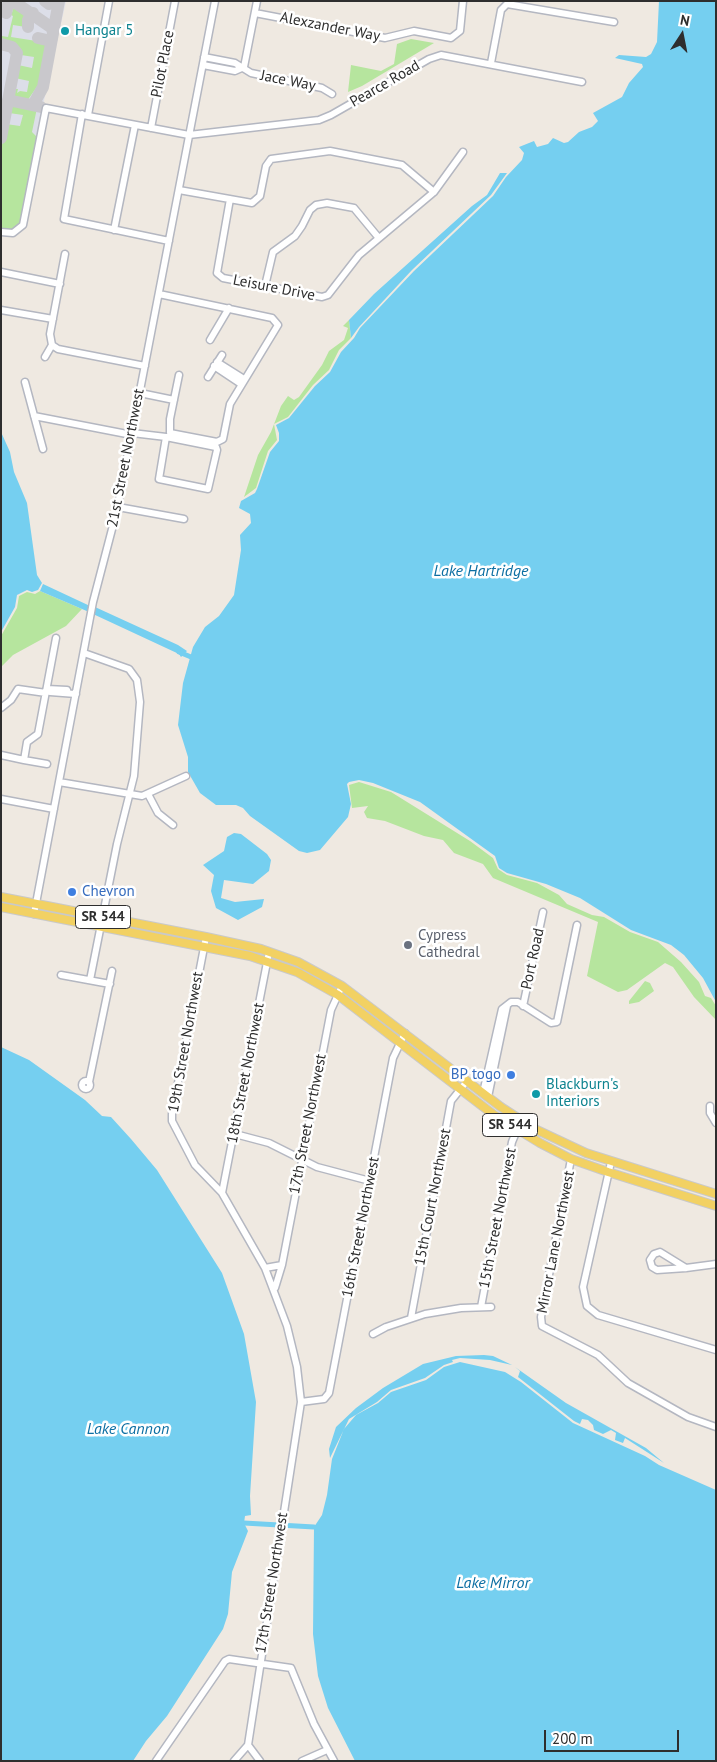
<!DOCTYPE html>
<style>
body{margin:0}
#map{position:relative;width:717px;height:1762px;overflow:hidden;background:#efe9e1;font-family:"PT Sans",sans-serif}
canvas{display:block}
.frame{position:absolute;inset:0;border:2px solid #2e2e2e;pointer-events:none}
.north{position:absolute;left:657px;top:10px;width:50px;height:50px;-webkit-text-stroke:4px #fff;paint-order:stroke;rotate:11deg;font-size:14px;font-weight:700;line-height:20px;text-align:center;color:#2e2e2e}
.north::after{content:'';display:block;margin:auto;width:18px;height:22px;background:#2e2e2e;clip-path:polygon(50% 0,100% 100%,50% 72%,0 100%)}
.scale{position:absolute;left:544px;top:1730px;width:135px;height:22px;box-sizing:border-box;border:2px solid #2e2e2e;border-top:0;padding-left:6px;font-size:15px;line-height:18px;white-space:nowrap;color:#2e2e2e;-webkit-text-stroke:4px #fff;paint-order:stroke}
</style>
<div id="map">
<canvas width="717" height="1762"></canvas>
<div class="frame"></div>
<div class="north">N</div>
<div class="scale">200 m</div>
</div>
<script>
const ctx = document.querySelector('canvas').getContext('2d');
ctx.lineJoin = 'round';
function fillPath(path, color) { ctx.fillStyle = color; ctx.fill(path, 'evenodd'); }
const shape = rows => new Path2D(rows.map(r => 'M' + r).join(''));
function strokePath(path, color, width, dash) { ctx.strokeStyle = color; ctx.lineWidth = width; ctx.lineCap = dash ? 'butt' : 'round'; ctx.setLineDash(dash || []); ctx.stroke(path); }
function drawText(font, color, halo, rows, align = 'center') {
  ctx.font = font + ' "PT Sans",sans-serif'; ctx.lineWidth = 5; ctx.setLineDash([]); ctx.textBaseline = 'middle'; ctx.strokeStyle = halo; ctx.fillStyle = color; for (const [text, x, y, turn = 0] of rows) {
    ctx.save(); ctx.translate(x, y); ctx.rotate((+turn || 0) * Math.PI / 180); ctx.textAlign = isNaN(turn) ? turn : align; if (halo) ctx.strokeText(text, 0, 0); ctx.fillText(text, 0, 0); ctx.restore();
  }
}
fillPath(shape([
 [1,1,66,1,18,218,1,227]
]), '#dcdee8');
fillPath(shape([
 [14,7,29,16,26,27,13,25,11,37,49,43,41,81,27,101,12,97,14,89,18,89,17,93,20,91,27,92,29,81,15,78,18,65,32,68,34,57,21,55,14,45,1,41,2,36,8,37,13,16,11,15],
 [411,39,434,43,362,86,348,92,351,65,381,71,394,64,397,44],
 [13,103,37,108,32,132,38,138,22,219,19,226,13,231,1,231,1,150,6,124,20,126,23,115,9,113,10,105],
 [349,320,351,338,339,350,329,370,313,385,288,417,274,424,277,440,268,451,256,488,244,497,258,455,271,432,281,406,288,396,294,400,299,397,322,365,329,351,344,340,348,328,343,326],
 [40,591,82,609,66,626,13,655,1,667,1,636,17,608,19,596,27,592,35,594],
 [359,782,391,792,470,841,493,858,498,869,507,875,537,883,559,895,567,904,592,915,604,917,630,932,658,942,681,962,699,982,705,996,711,998,716,1006,716,1020,694,997,673,967,665,963,627,990,618,992,587,976,598,922,493,878,483,864,454,853,443,840,424,836,385,821,367,818,364,812,368,806,352,808,349,785],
 [645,981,650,983,654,991,639,1002,629,1004,629,1001]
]), '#b6e59e');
fillPath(shape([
 [659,1,716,1,716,1002,703,978,684,955,671,945,631,930,580,898,546,884,507,873,499,868,495,856,420,802,373,783,359,780,349,782,347,784,351,804,348,817,320,850,307,853,299,851,250,816,243,808,236,805,216,805,200,793,188,772,188,757,178,725,183,683,193,647,205,627,219,616,234,595,241,550,240,535,251,523,250,514,239,508,241,501,255,493,257,489,270,452,279,441,279,433,276,425,289,418,315,386,330,372,341,352,354,338,360,328,414,271,493,196,506,177,522,160,524,153,519,147,534,141,537,147,548,144,553,138,564,143,568,142,579,132,592,127,598,121,593,113,622,97,629,83,643,67,642,64,615,58,619,55,646,57,651,54,657,42],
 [500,173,507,173,491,195,412,270,359,327,351,338,349,320,374,294,472,206,487,195],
 [1,432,10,452,14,472,27,503,37,575,42,583,38,590,32,592,27,590,17,595,15,607,1,632],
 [43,584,90,606,89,612,40,591],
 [95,607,178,645,187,651,181,657,179,654,93,614],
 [234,833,241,834,267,854,271,860,269,871,253,884,224,880,221,898,235,902,264,899,262,907,238,920,216,908,211,891,214,875,203,865,224,851,227,837],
 [1,1047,29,1060,85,1100,102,1116,111,1117,131,1139,157,1170,222,1273,244,1334,256,1402,250,1496,251,1515,245,1516,244,1523,248,1531,232,1572,228,1614,223,1629,167,1716,146,1741,133,1761,1,1761],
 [484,1355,493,1356,512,1365,490,1360,460,1358,452,1360,453,1362,444,1365,425,1378,391,1390,377,1402,349,1419,330,1458,329,1449,336,1427,356,1408,383,1388,423,1364,456,1356],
 [460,1362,505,1372,521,1382,573,1423,645,1456,659,1465,716,1490,716,1761,355,1761,328,1708,318,1676,313,1634,314,1527,322,1515,327,1495,332,1459,344,1429,356,1415,378,1403,391,1392,426,1380,444,1367],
 [515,1367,566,1403,646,1448,664,1463,625,1438,623,1443,615,1440,616,1433,611,1430,603,1434,594,1430,593,1425,588,1420,582,1419,580,1424,574,1421,518,1377,520,1371]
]), '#75cff0');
strokePath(shape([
 [179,652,191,657],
 [244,1523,314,1527]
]), '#75cff0', 5);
strokePath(shape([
 [13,1,52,28,53,33],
 [45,1,49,4],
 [6,13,9,1],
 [28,27,28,20,33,13],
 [38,38,51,41],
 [1,44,12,47,17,53,1,138],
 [8,100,41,107],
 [33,105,43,87,59,1]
]), '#c9c8cc', 12);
const minor = shape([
 [255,13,385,38,414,31,451,38,460,31,463,1],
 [204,57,235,63,251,73,322,88,332,94],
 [491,63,501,10,507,4,614,22],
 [203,65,235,71,244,67],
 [244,67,257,1],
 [82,114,64,219,169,241],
 [88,115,109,1],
 [151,128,175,1],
 [179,190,252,203,260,196,266,166,271,159,330,151,402,165,434,192],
 [230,199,217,273,223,278,322,297,328,295,359,255,434,192,463,152],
 [114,230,135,125],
 [1,232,13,233,23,225,46,108,189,135,319,120,331,115,429,59,441,55,582,82],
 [65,254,50,334,52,345,58,349,145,366],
 [1,272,60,284],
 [265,286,273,252,295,236,302,226,310,210,316,205,327,203,354,208,378,237],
 [159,294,272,318,278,325,230,404,223,439,217,442,170,433,170,419,179,375],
 [1,310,53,319],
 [210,340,229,308],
 [45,357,52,345],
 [217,362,244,379],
 [214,366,241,384],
 [208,377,222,355],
 [25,382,43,449],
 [140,393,174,400],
 [34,416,132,435],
 [132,433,166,437],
 [166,437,216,447,217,450,208,489,159,479,166,437],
 [118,507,184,519],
 [84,653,129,669,137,680,140,702,134,776,117,844,90,980],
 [47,689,67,690,68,693],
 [49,689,50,692,76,694],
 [1,708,11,700,18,689,46,693],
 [1,755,24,760],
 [47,764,24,760,27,742,38,734,56,638],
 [59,782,142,796,186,776],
 [148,794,158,813,173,825],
 [1,799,54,809],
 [34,914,93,602,117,510,215,1],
 [206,937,172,1114,172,1121,195,1165,222,1193,265,1268,287,1326,297,1367,301,1402,248,1745,234,1761],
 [61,975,110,984],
 [523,1006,543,912],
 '82 1085a4 4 0 1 1 8 0a4 4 0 1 1-8 0Z',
 [89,1082,112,971],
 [483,1093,502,1009,511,1002,518,1002,551,1023,557,1022,577,925],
 [488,1097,507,1006],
 [710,1106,710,1113,716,1123],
 [235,1134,269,1143,317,1167,370,1181],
 [571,1159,541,1317,542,1326,598,1355,628,1383,688,1417,716,1427],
 [611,1162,583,1287,587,1306,598,1315,716,1350],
 [222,1193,269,952],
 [265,1268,282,1265],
 [686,1268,660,1252,654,1254,650,1260,652,1267,657,1270,686,1268,716,1264],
 [275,1288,282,1265,331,1010,342,986],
 [481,1307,512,1142,517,1130],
 [411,1318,451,1101,467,1081],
 [373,1334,386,1327,425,1314,461,1308,491,1307],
 [301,1402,324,1399,329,1393,393,1058,405,1033],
 [248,1745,260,1761],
 [156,1761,225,1661,229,1659,291,1668,314,1724,334,1761],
 [302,1761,327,1750]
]);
const major = shape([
 [1,897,206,937,261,949,298,962,342,986,501,1107,535,1129,586,1153,716,1194],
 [1,907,250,956,297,972,338,995,494,1115,540,1143,571,1159,608,1172,716,1206]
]);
strokePath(minor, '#b4b7c1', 9);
strokePath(major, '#c9c9c9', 10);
strokePath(minor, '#fff', 6);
strokePath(major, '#f2d163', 8);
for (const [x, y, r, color] of [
 [65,31,5,"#0f9aa8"],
 [72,892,5,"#3f7fe0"],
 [408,945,5,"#6b7280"],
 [511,1075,5,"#3f7fe0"],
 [536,1094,5,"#0f9aa8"]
]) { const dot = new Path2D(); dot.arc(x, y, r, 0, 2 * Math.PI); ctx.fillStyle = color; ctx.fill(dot); strokePath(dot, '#fff', 2); }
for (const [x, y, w] of [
 [103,917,55],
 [510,1125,55]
]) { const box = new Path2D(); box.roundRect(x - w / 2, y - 11.5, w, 23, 4); ctx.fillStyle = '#fff'; ctx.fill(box); strokePath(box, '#2e2e2e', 1); }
drawText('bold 14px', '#2e2e2e', null, [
 ["SR 544",103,917],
 ["SR 544",510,1125]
]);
drawText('15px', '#2e2e2e', '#fff', [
 ["Alexzander Way",330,27,11],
 ["Pilot Place",163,64,-79],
 ["Jace Way",288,81,11],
 ["Pearce Road",385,84,-30],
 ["Leisure Drive",274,288,11],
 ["21st Street Northwest",126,458,-79],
 ["Port Road",533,959,-78],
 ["19th Street Northwest",186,1042,-80],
 ["18th Street Northwest",246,1073,-79],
 ["17th Street Northwest",308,1124,-79],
 ["15th Court Northwest",433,1197,-79],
 ["15th Street Northwest",498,1218,-79],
 ["16th Street Northwest",361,1227,-79],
 ["Mirror Lane Northwest",556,1242,-79],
 ["17th Street Northwest",272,1583,-81]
]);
drawText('15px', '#0d838f', '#fff', [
 ["Hangar 5",75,31],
 ["Blackburn's",546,1085],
 ["Interiors",546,1102]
], 'left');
drawText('15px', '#366cbe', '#fff', [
 ["Chevron",82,892],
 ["BP togo",501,1075,"right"]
], 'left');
drawText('15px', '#5b616d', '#fff', [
 ["Cypress",418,936],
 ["Cathedral",418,953]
], 'left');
drawText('italic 16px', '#0d6fa3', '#fff', [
 ["Lake Hartridge",481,571],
 ["Lake Cannon",128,1429],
 ["Lake Mirror",493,1583]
]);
</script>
